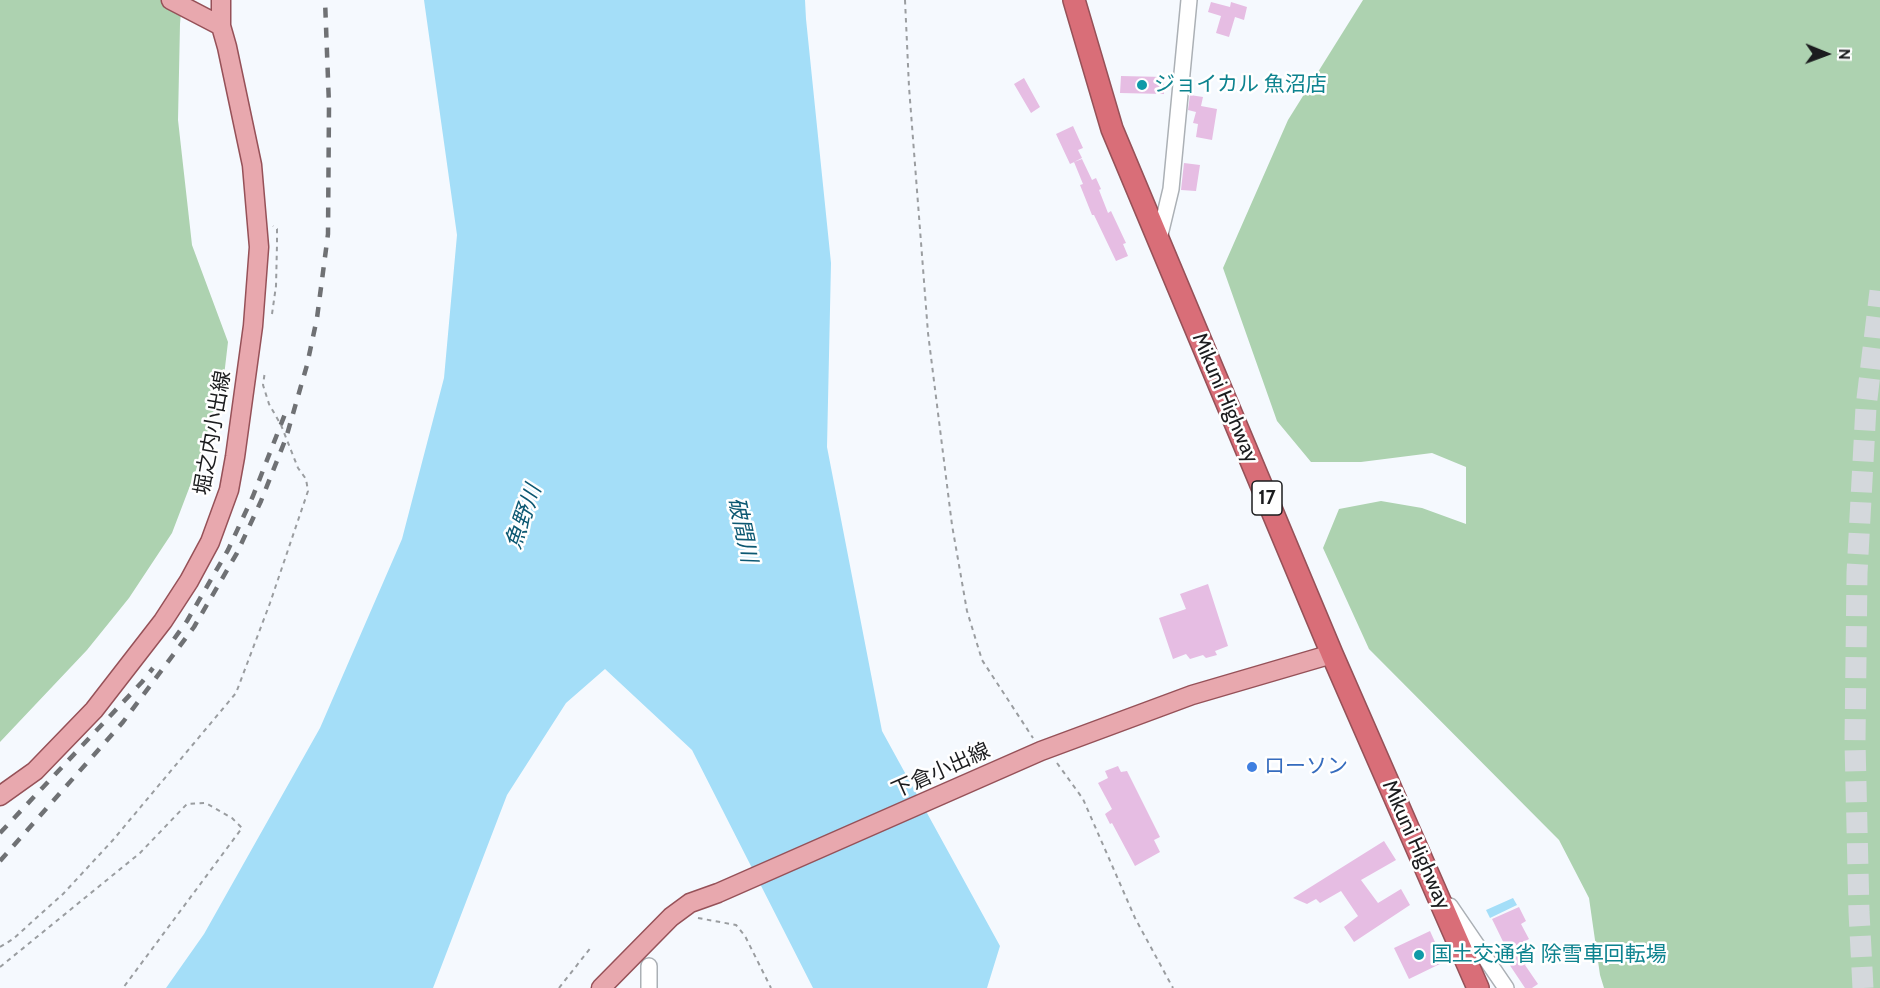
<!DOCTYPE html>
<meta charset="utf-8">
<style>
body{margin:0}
#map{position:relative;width:1880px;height:988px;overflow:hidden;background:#f5f9fe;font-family:Cabin,sans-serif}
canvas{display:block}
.north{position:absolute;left:1796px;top:24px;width:60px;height:60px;-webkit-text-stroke:4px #fff;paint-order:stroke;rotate:91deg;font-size:16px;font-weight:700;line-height:24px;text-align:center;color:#1b1c1e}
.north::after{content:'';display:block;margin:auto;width:21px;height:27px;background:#1b1c1e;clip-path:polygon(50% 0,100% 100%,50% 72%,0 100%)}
</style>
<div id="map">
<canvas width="1880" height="988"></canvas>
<div class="north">N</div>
</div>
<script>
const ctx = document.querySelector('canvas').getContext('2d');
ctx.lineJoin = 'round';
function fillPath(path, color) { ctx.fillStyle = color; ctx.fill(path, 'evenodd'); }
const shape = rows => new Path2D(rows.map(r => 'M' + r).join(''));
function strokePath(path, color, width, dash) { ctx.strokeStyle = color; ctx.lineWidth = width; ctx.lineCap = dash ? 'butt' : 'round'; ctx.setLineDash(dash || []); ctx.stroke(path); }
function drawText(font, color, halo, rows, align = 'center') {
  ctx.font = font + ' Cabin,"Noto Sans JP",sans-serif'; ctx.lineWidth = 5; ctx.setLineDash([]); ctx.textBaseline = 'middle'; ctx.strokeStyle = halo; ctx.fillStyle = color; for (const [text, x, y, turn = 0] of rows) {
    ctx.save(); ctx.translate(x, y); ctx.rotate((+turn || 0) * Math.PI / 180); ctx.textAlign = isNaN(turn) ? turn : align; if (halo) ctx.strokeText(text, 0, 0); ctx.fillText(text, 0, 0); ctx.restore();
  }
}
fillPath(shape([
 [0,0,182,0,180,24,178,120,192,245,228,342,224,376,196,470,172,533,129,598,87,650,0,742],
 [1363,0,1880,0,1880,988,1604,988,1600,975,1589,898,1559,840,1369,649,1323,548,1339,509,1381,501,1422,508,1466,524,1466,467,1432,453,1361,462,1311,462,1277,421,1223,268,1288,120]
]), '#add2b0');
fillPath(shape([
 [424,0,805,0,806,19,831,263,827,447,882,731,1000,946,987,988,813,988,692,750,605,669,566,703,507,795,433,988,166,988,204,934,320,728,402,539,444,378,457,235],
 [1513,898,1517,905,1490,918,1486,910]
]), '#a4def8');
fillPath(shape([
 [1211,2,1230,7,1231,2,1247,7,1244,20,1235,17,1229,37,1216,33,1221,16,1208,12],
 [1121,76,1164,77,1164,94,1120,93],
 [1024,78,1040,107,1031,113,1014,84],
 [1190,95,1203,97,1201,106,1217,109,1212,140,1196,137,1198,124,1193,123,1196,112,1188,110],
 [1073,126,1083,148,1078,150,1082,158,1070,164,1056,134],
 [1082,159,1092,180,1096,178,1101,189,1099,190,1108,213,1111,211,1126,243,1123,244,1128,256,1116,261,1094,215,1092,215,1080,185,1083,184,1074,162],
 [1184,163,1200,165,1196,191,1181,190],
 [1208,584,1228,646,1215,651,1217,655,1206,658,1203,655,1190,659,1186,654,1173,659,1159,618,1186,609,1180,594],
 [1118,766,1121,772,1127,771,1160,837,1154,840,1160,852,1135,866,1112,823,1110,824,1105,814,1112,809,1098,783,1108,778,1105,771],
 [1384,841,1396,860,1361,880,1378,903,1401,889,1410,905,1354,942,1344,927,1358,916,1341,891,1320,903,1316,899,1307,904,1293,898],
 [1519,907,1526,921,1521,924,1529,939,1516,946,1528,963,1525,965,1538,984,1532,988,1525,988,1507,961,1511,958,1492,919],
 [1430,931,1444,962,1409,979,1394,948]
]), '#e6bde3');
strokePath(shape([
 [1863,988,1859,912,1855,742,1857,573,1866,407,1880,291]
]), '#d4d8dc', 21, [21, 10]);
const minor = shape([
 [1159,239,1171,189,1189,0],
 [1450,906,1506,988],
 [649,966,649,988]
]);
const major = shape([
 [171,0,221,26],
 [0,796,35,771,94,710,163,621,189,581,210,542,229,490,235,457,253,326,259,247,252,165,227,47,221,26,221,0],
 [601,988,671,917,690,903,718,893,1041,751,1192,695,1332,654]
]);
const highway = shape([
 [1074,0,1112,129,1332,654,1478,988]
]);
strokePath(minor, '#abb0b5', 18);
strokePath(major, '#965158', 21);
strokePath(highway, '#965158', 24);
strokePath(shape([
 [905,0,909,87,928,333,952,525,967,611,982,660,1033,738],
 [272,314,276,286,277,244,277,229,273,226],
 [1057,763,1083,799,1135,918,1173,988],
 [698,918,736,925,745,936,771,988],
 [0,947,13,939,63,894,113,840,236,693,270,603,308,491,306,479,298,468,281,425,269,404,263,385,265,371],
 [0,967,140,853,187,804,206,803,232,818,242,828,123,988],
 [559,988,592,946]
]), '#9a9da0', 2, [4.5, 4.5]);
strokePath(minor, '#fff', 15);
strokePath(major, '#e8a8ae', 18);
strokePath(highway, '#d96e78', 21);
strokePath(shape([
 [174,639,187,621,228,550,253,496,285,414],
 [0,833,142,682,153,668],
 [0,861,123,722,194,627,237,553,261,501,286,438,307,365,317,318,328,234,329,105,325,0]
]), '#6f7174', 4.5, [10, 10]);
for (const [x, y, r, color] of [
 [1142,85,6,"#0f9aa8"],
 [1252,767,6,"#3f7fe0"],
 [1419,955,6,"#0f9aa8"]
]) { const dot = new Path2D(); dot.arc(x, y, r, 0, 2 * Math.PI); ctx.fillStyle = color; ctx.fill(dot); strokePath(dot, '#fff', 2); }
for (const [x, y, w] of [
 [1267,498,30]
]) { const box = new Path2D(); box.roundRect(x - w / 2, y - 17, w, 34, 4.5); ctx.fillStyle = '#fff'; ctx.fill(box); strokePath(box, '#1b1c1e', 1.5); }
drawText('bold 20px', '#1b1c1e', null, [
 ["17",1267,498]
]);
drawText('21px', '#0d838f', '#fff', [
 ["ジョイカル 魚沼店",1154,85],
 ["国土交通省 除雪車回転場",1431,955]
], 'left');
drawText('21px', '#1b1c1e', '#fff', [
 ["Mikuni Highway",1225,398,67],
 ["堀之内小出線",213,433,-80],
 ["下倉小出線",941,771,-24],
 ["Mikuni Highway",1416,845,66]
]);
drawText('21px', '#366cbe', '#fff', [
 ["ローソン",1264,767]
], 'left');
drawText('italic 22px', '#0c5872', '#fff', [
 ["魚野川",524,517,-71],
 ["破間川",742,530,78]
]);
</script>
